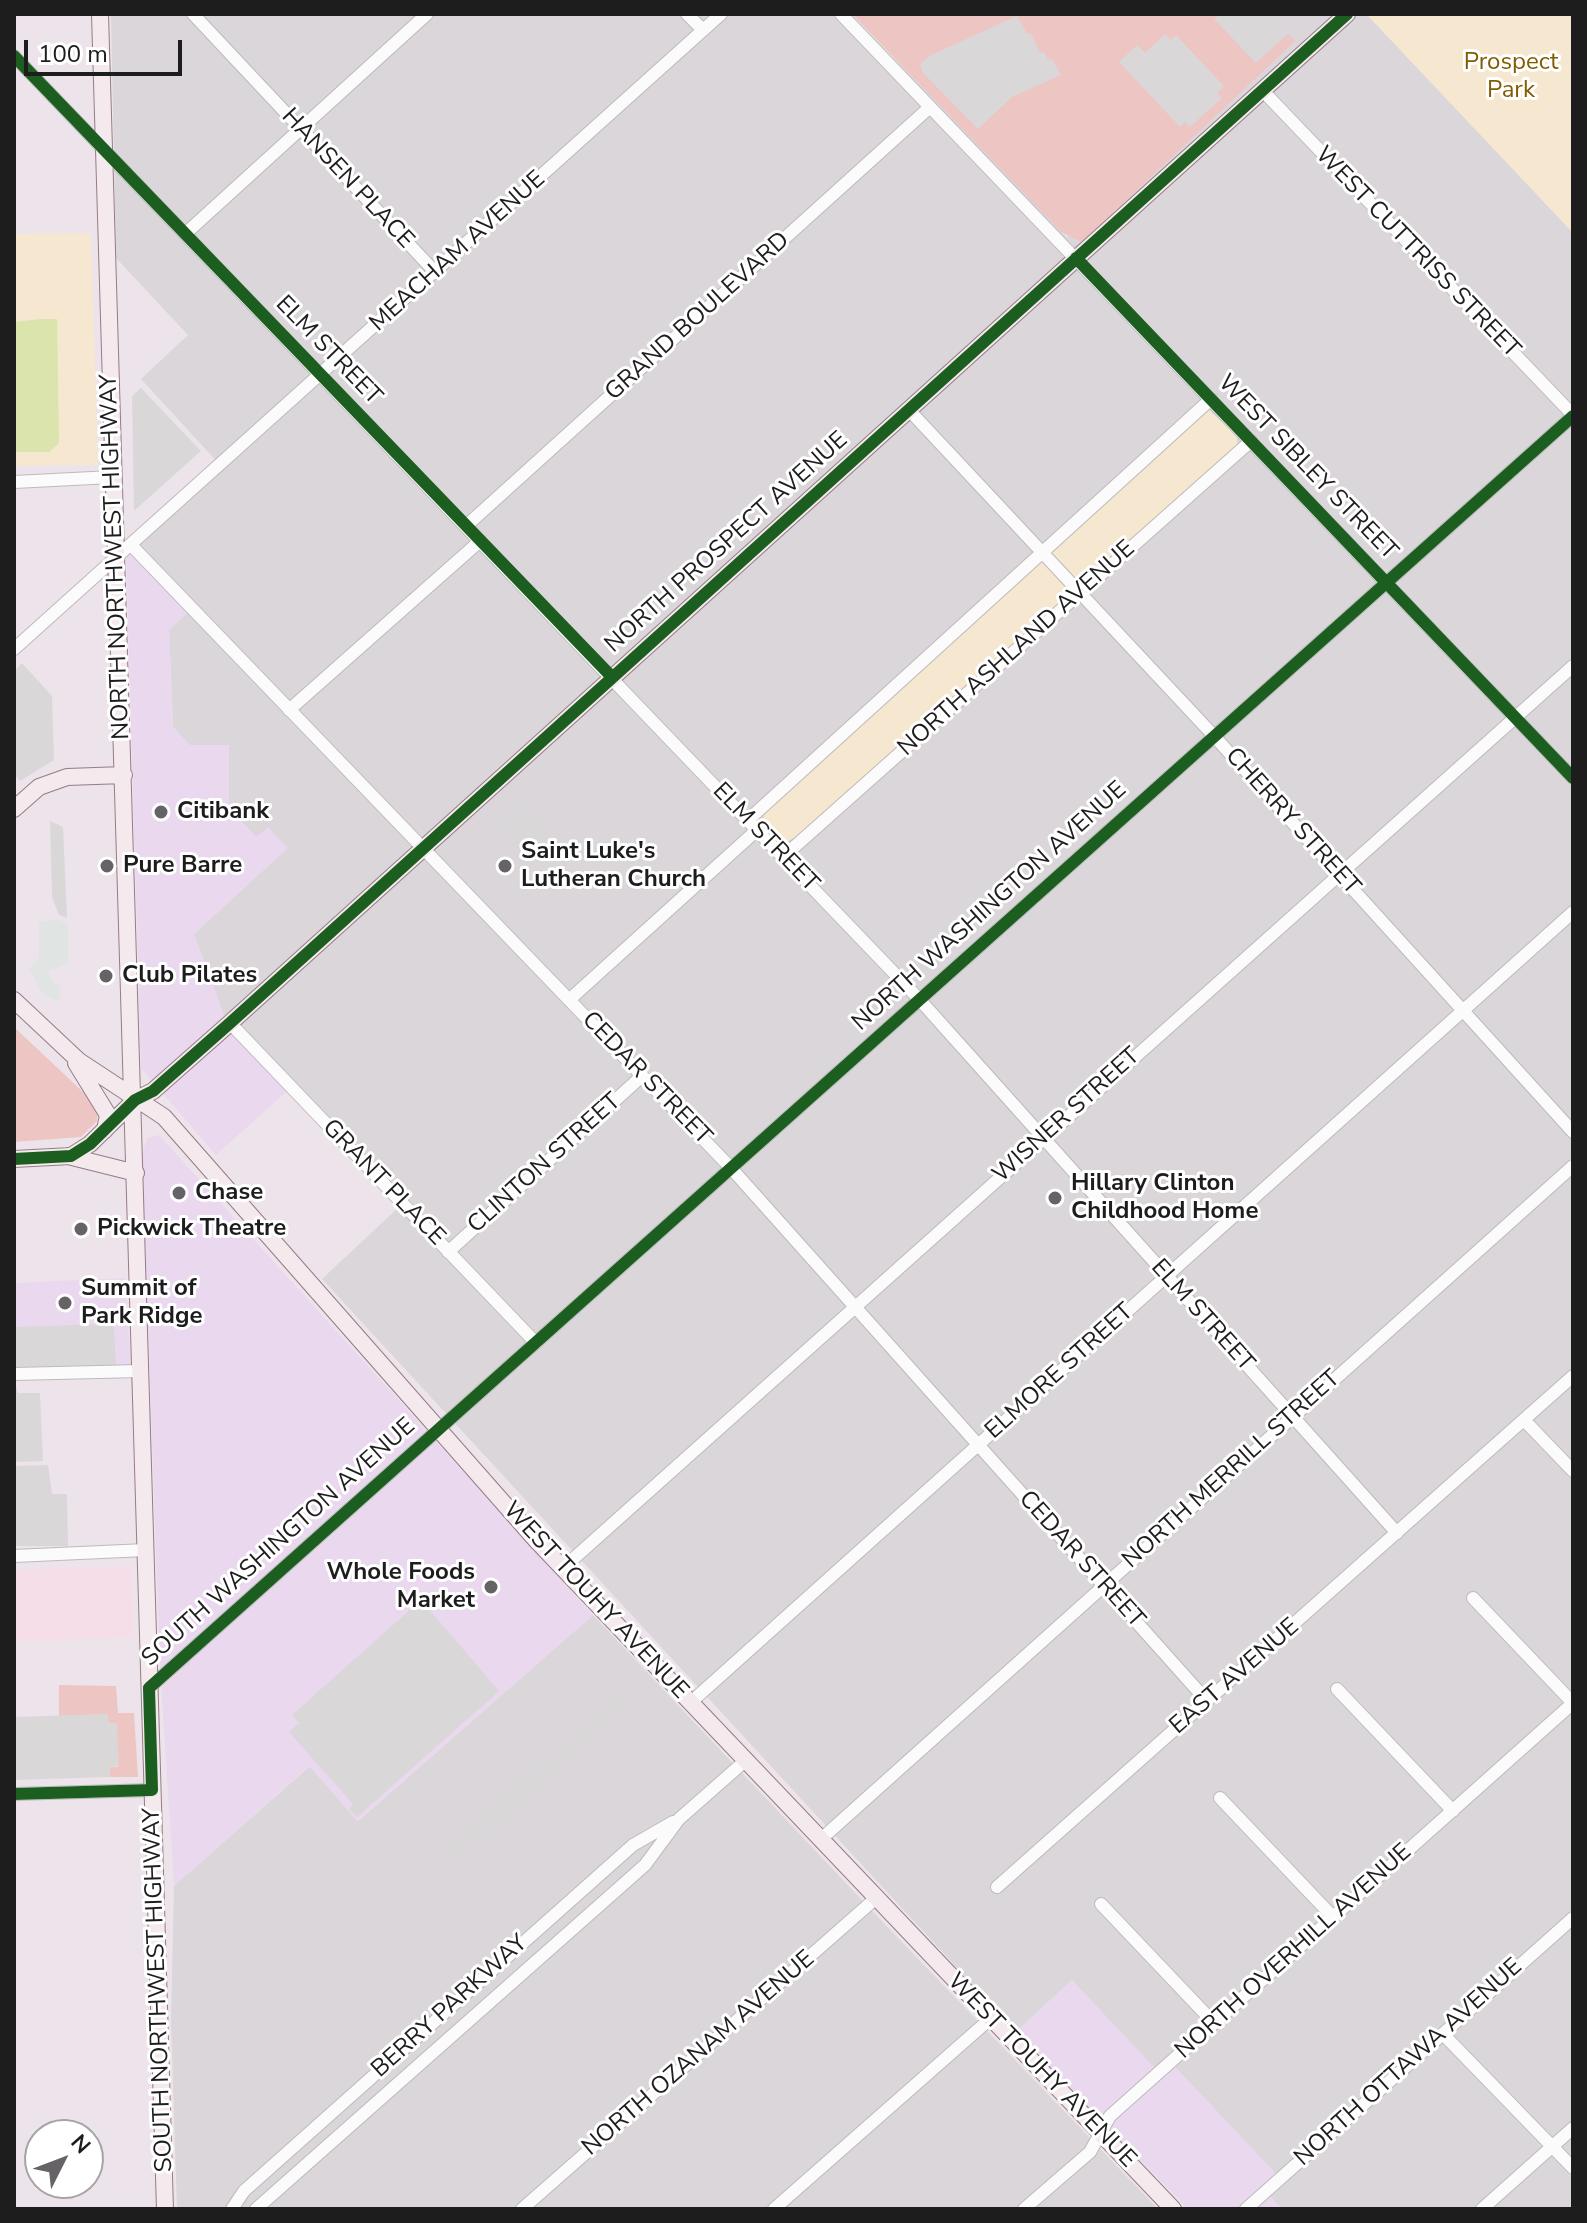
<!DOCTYPE html>
<style>
body{margin:0}
#map{position:relative;width:1587px;height:2223px;overflow:hidden;background:#ece4ea;font-family:"Nunito Sans",sans-serif}
canvas{display:block}
.frame{position:absolute;inset:0;border:16px solid #1d1d1d;pointer-events:none}
.north{position:absolute;left:24px;top:2119px;width:80px;height:80px;box-sizing:border-box;background:#fff;border:2px solid #a5a5a5;border-radius:50%;rotate:48deg;font-size:22px;font-weight:700;line-height:32px;text-align:center;color:#1d1d1d}
.north::after{content:'';display:block;margin:auto;width:28px;height:36px;background:#656365;clip-path:polygon(50% 0,100% 100%,50% 72%,0 100%)}
.scale{position:absolute;left:24px;top:40px;width:158px;height:36px;box-sizing:border-box;border:4px solid #1d1d1d;border-top:0;padding-left:10px;font-size:24px;line-height:28px;white-space:nowrap;color:#1d1d1d;-webkit-text-stroke:6px #fff;paint-order:stroke}
</style>
<div id="map">
<canvas width="1587" height="2223"></canvas>
<div class="frame"></div>
<div class="north">N</div>
<div class="scale">100 m</div>
</div>
<script>
const ctx = document.querySelector('canvas').getContext('2d');
ctx.lineJoin = 'round';
function fillPath(path, color) { ctx.fillStyle = color; ctx.fill(path, 'evenodd'); }
const shape = rows => new Path2D(rows.map(r => 'M' + r).join(''));
function strokePath(path, color, width, dash) { ctx.strokeStyle = color; ctx.lineWidth = width; ctx.lineCap = dash ? 'butt' : 'round'; ctx.setLineDash(dash || []); ctx.stroke(path); }
function drawText(font, color, halo, rows, align = 'center') {
  ctx.font = font + ' "Nunito Sans",sans-serif'; ctx.lineWidth = 6; ctx.setLineDash([]); ctx.textBaseline = 'middle'; ctx.strokeStyle = halo; ctx.fillStyle = color; for (const [text, x, y, turn = 0] of rows) {
    ctx.save(); ctx.translate(x, y); ctx.rotate((+turn || 0) * Math.PI / 180); ctx.textAlign = isNaN(turn) ? turn : align; if (halo) ctx.strokeText(text, 0, 0); ctx.fillText(text, 0, 0); ctx.restore();
  }
}
fillPath(shape([
 [111,14,851,14,1067,237,1294,41,1269,14,1573,14,1573,2209,1282,2209,1072,1980,1016,2032,322,1279,400,1206,224,1015,194,934,287,848,257,838,229,808,229,745,190,745,173,727,169,630,136,546,221,466,141,379,188,335,116,258],
 [593,1615,876,1915,1158,2209,177,2209,171,2020,174,1886,310,1766,358,1821]
]), '#dad6da');
fillPath(shape([
 [136,546,193,608,169,630,173,727,190,745,229,745,229,808,256,837,268,827,288,848,194,934,224,1015,286,1092,216,1155,141,1068,126,552],
 [159,1135,593,1615,357,1821,309,1766,174,1886,160,1666,142,1155,147,1138],
 [125,1278,131,1366,14,1370,14,1283],
 [1072,1980,1155,2068,1167,2058,1283,2181,1269,2195,1282,2209,1188,2209,1016,2032]
]), '#e9d8ee');
fillPath(shape([
 [131,1566,134,1637,14,1641,14,1570]
]), '#f6dee9');
fillPath(shape([
 [852,14,1269,14,1295,41,1082,242,1061,232],
 [14,1027,98,1106,97,1121,81,1137,14,1142],
 [59,1685,116,1686,118,1713,134,1713,138,1777,110,1777,110,1767,118,1767,116,1723,108,1724,108,1714,59,1716]
]), '#edc5c3');
fillPath(shape([
 [1370,14,1573,14,1573,233,1368,16],
 [91,233,98,465,14,466,14,234],
 [1209,410,1237,436,1237,445,801,834,786,842,774,839,762,826,765,811]
]), '#f5e7d0');
fillPath(shape([
 [41,319,57,319,59,443,49,452,14,452,14,322]
]), '#dae4ac');
fillPath(shape([
 [1219,14,1273,14,1290,32,1256,63,1214,19],
 [1017,16,1027,34,1031,33,1040,53,1044,52,1048,60,1052,59,1061,75,1012,97,978,129,922,72,920,64,931,55],
 [1165,34,1171,40,1176,35,1224,86,1217,93,1222,98,1190,127,1185,122,1180,127,1119,62,1137,45,1145,53],
 [141,388,201,451,134,511,132,396],
 [22,663,52,696,54,760,20,781,14,774,14,671],
 [520,804,563,849,560,861,554,866,544,870,500,822,516,811],
 [50,821,63,827,67,918,59,915,52,897],
 [110,1324,114,1328,116,1365,14,1367,14,1327],
 [14,1379,18,1393,40,1393,43,1461,14,1462],
 [48,1465,52,1494,67,1494,68,1546,14,1546,14,1466],
 [421,1600,499,1691,357,1817,349,1809,353,1804,289,1732,299,1723,292,1715],
 [622,1693,631,1694,630,1705,448,1866,442,1852],
 [108,1714,109,1723,117,1723,119,1766,110,1767,110,1777,14,1780,14,1717]
]), '#dad7d9');
fillPath(shape([
 [57,919,68,924,68,964,49,971,52,982,61,986,59,1000,54,1000,42,993,29,969,39,959,39,922]
]), '#e0e5e4');
const street = shape([
 [193,14,436,273],
 [687,14,703,30],
 [841,14,1573,778],
 [14,56,919,999,1397,1533],
 [1262,90,1573,415],
 [185,234,427,14],
 [909,410,1214,736,1573,1132],
 [14,482,112,477],
 [466,526,930,107],
 [131,545,731,1168,1207,1701],
 [14,649,721,14],
 [289,710,480,541],
 [748,820,1211,399],
 [783,857,1251,441],
 [569,1000,757,830],
 [230,1023,536,1343],
 [448,1252,642,1076],
 [14,1374,140,1371],
 [1524,1420,1573,1471],
 [14,1556,146,1550],
 [563,1568,1573,666],
 [1473,1598,1573,1703],
 [149,1688,1573,416],
 [1337,1689,1453,1811],
 [690,1703,1573,912],
 [14,1794,152,1790],
 [1220,1798,1333,1917],
 [820,1840,1573,1166],
 [997,1887,1573,1376],
 [1101,1904,1214,2023],
 [1443,2034,1573,2168],
 [232,2209,244,2191,633,1845,673,1822],
 [256,2209,645,1865,679,1819,745,1761],
 [522,2209,875,1899],
 [774,2209,990,2019],
 [1024,2209,1090,2152,1110,2116,1573,1703],
 [1246,2209,1573,1918],
 [1482,2209,1573,2128]
]);
const secondary = shape([
 [100,14,165,2209],
 [14,809,39,787,67,777,124,775],
 [14,1000,79,1061,164,1117,536,1540,1173,2209],
 [76,1063,108,1115,105,1130],
 [68,1156,136,1173],
 [14,1159,71,1156,90,1144,135,1100,153,1091,230,1023,1347,14]
]);
strokePath(street, '#bdbabc', 14);
strokePath(secondary, '#967c85', 18);
strokePath(street, '#fcfbfc', 12);
strokePath(secondary, '#f4e9ed', 16);
strokePath(shape([
 [14,56,611,676],
 [1076,258,1573,778],
 [14,1159,71,1156,90,1144,135,1100,153,1091,230,1023,1347,14],
 [14,1794,152,1790,149,1688,1573,416]
]), '#1b5e20', 12);
for (const [x, y, r, color] of [
 [161,812,8,"#656365"],
 [107,866,8,"#656365"],
 [505,866,8,"#656365"],
 [106,976,8,"#656365"],
 [179,1193,8,"#656365"],
 [1055,1198,8,"#656365"],
 [81,1229,8,"#656365"],
 [65,1303,8,"#656365"],
 [491,1587,8,"#656365"]
]) { const dot = new Path2D(); dot.arc(x, y, r, 0, 2 * Math.PI); ctx.fillStyle = color; ctx.fill(dot); strokePath(dot, '#fff', 3); }
drawText('24px', '#825c04', '#fff', [
 ["Prospect",1511,63],
 ["Park",1511,91]
]);
drawText('24px', '#1d1d1d', '#fff', [
 ["HANSEN PLACE",347,179,47],
 ["MEACHAM AVENUE",458,252,-42],
 ["WEST CUTTRISS STREET",1417,253,46],
 ["GRAND BOULEVARD",698,317,-42],
 ["ELM STREET",328,351,46],
 ["WEST SIBLEY STREET",1307,468,46],
 ["NORTH PROSPECT AVENUE",727,543,-42],
 ["NORTH NORTHWEST HIGHWAY",116,557,-92],
 ["NORTH ASHLAND AVENUE",1017,649,-42],
 ["CHERRY STREET",1292,822,48],
 ["ELM STREET",765,838,46],
 ["NORTH WASHINGTON AVENUE",990,907,-42],
 ["CEDAR STREET",646,1079,46],
 ["WISNER STREET",1067,1116,-42],
 ["CLINTON STREET",545,1164,-42],
 ["GRANT PLACE",383,1183,46],
 ["ELM STREET",1202,1316,48],
 ["ELMORE STREET",1060,1372,-42],
 ["NORTH MERRILL STREET",1232,1470,-42],
 ["SOUTH WASHINGTON AVENUE",279,1543,-42],
 ["CEDAR STREET",1081,1560,48],
 ["WEST TOUHY AVENUE",595,1601,47],
 ["EAST AVENUE",1235,1677,-41],
 ["NORTH OVERHILL AVENUE",1294,1952,-42],
 ["SOUTH NORTHWEST HIGHWAY",159,1990,-92],
 ["BERRY PARKWAY",450,2007,-42],
 ["NORTH OZANAM AVENUE",699,2054,-41],
 ["NORTH OTTAWA AVENUE",1409,2063,-42],
 ["WEST TOUHY AVENUE",1041,2071,46]
]);
drawText('bold 24px', '#1d1d1d', '#fff', [
 ["Citibank",177,812],
 ["Saint Luke's",521,852],
 ["Lutheran Church",521,880],
 ["Pure Barre",123,866],
 ["Club Pilates",122,976],
 ["Hillary Clinton",1071,1184],
 ["Childhood Home",1071,1212],
 ["Chase",195,1193],
 ["Pickwick Theatre",97,1229],
 ["Summit of",81,1289],
 ["Park Ridge",81,1317],
 ["Whole Foods",475,1573,"right"],
 ["Market",475,1601,"right"]
], 'left');
</script>
